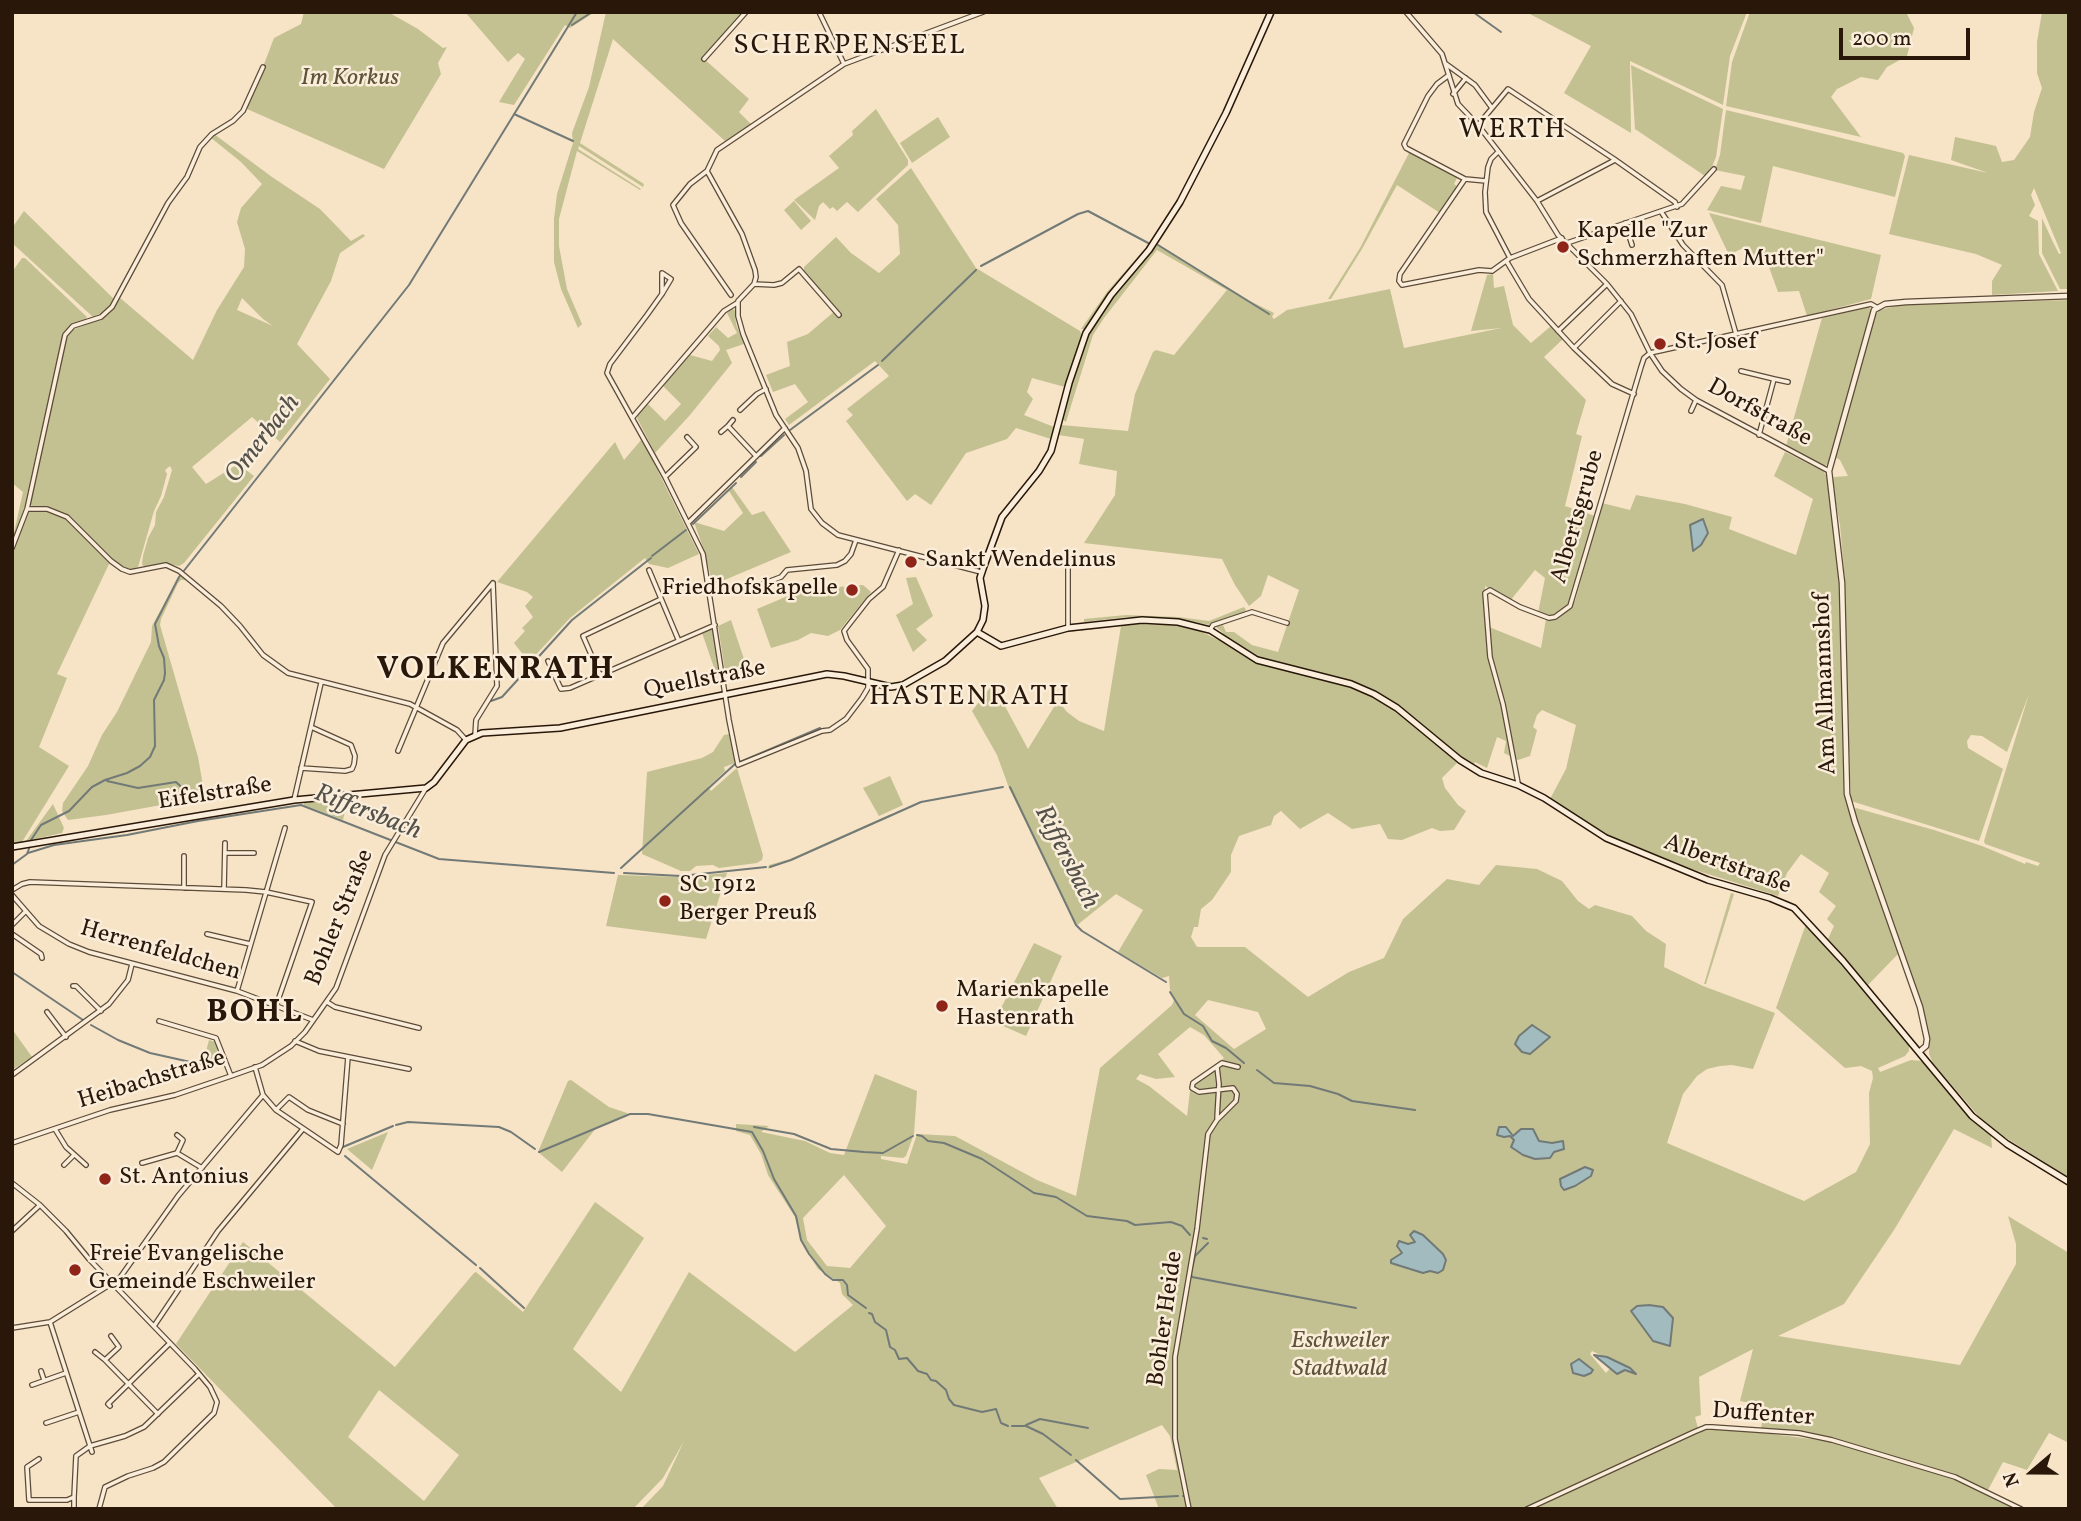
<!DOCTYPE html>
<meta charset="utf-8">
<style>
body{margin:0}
#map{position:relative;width:2081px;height:1521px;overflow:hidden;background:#f7e3c6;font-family:Vollkorn,serif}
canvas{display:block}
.frame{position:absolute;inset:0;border:14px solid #29180a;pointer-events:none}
.north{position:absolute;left:1997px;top:1437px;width:70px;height:70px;-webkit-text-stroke:5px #faedda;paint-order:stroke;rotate:250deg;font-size:19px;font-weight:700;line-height:28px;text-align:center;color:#29180a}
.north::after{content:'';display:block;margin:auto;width:24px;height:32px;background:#29180a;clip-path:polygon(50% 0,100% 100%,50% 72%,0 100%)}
.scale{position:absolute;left:1839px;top:28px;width:131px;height:32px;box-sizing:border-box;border:4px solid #29180a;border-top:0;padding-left:9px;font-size:21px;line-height:24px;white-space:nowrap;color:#29180a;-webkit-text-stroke:5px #faedda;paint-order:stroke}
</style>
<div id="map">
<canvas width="2081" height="1521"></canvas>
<div class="frame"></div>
<div class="north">N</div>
<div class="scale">200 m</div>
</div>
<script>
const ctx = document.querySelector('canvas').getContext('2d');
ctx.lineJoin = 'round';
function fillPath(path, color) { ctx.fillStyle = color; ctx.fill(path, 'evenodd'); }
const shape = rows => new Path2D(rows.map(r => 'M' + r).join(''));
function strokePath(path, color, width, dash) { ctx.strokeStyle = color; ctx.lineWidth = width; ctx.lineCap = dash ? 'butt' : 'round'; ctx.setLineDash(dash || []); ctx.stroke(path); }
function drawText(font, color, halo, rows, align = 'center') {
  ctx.font = font + ' Vollkorn,serif'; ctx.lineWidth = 5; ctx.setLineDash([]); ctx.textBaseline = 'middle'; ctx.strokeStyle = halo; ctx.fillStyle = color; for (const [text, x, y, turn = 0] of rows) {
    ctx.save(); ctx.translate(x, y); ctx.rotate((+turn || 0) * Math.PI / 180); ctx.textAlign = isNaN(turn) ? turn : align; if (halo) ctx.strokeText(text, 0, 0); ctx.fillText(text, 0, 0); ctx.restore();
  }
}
fillPath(shape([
 [304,12,388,12,418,29,443,48,447,47,438,63,441,74,384,169,247,109,274,38,301,24],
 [465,12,575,13,595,12,570,28,565,25,514,105,499,102,525,59,518,53,508,62],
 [606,12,744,12,703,58,749,99,739,112,751,124,725,141,613,39,580,143,644,184,643,187,579,146,578,149,641,189,640,190,577,151,559,219,559,246,567,289,582,324,578,328,561,289,554,262,554,219,557,194,573,143,572,133,589,87],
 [1526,12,1747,12,1730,56,1723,105,1630,61,1631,133,1564,93,1591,46],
 [1750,12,1906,12,1914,28,1907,56,1887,67,1878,80,1861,77,1837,89,1831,97,1861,137,1726,106,1732,62],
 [2042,12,2069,12,2069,289,2060,289,2042,253,2042,218,2052,240,2059,254,2061,253,2034,188,2031,195,2035,205,2029,216,2038,221,2039,254,2058,291,1992,295,1992,281,2002,265,1976,254,1889,234,1909,155,1988,173,1951,160,1955,137,1996,146,2002,162,2014,160,2030,137,2034,112,2042,88,2037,73,2037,42],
 [1631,65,1723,109,1716,157,1711,169,1705,176,1635,129],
 [876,109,908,160,908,165,858,212,847,202,837,211,833,207,830,209,823,202,819,206,815,220,794,200,839,168,829,156,853,135,852,131],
 [1726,110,1903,153,1905,156,1895,197,1773,166,1761,223,1707,210,1721,186,1741,190,1745,176,1715,170,1720,155],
 [938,117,950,137,912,163,900,143],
 [214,134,272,177,320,209,351,241,363,234,365,236,340,253,331,281,297,344,330,379,280,442,252,417,192,467,206,484,238,464,254,476,184,563,179,566,166,564,144,567,142,564,143,556,148,538,155,525,156,512,164,497,172,470,170,466,165,470,167,474,161,496,154,511,138,567,130,570,112,560,67,515,46,508,33,507,29,503,67,336,70,331,102,318,108,313,119,297,193,360,217,310,244,267,245,249,237,222,241,208,262,184,241,162,210,137],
 [242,298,263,319,273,326,237,310],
 [1410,151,1458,176,1454,184,1458,187,1440,213,1397,185,1362,249,1331,299,1328,299,1360,248],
 [911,168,976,268,1080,331,1082,335,1065,387,1032,378,1027,392,1033,399,1024,415,1054,427,1051,439,1016,428,1007,439,966,453,931,505,915,494,907,501,846,421,853,415,847,409,889,376,875,361,789,425,785,419,808,402,795,384,773,392,766,375,790,366,787,342,808,334,836,310,804,273,804,267,836,237,851,253,879,273,900,254,898,225,876,199],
 [794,201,811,221,801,230,784,210],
 [24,211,115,300,106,311,93,317,12,243,12,228],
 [1709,213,1881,255,1871,299,1807,316,1799,291,1778,292,1765,256,1748,260,1743,248,1729,255],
 [1158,244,1250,301,1274,313,1272,317,1274,319,1287,310,1390,289,1404,348,1501,328,1471,331,1487,275,1493,274,1494,288,1504,286,1513,325,1531,343,1551,326,1563,339,1544,357,1586,400,1576,434,1582,436,1565,506,1595,516,1571,601,1555,616,1538,613,1545,578,1535,570,1510,601,1485,586,1489,627,1541,648,1546,619,1556,618,1575,601,1602,503,1630,510,1636,495,1685,504,1732,517,1729,529,1796,555,1813,499,1774,476,1785,452,1823,471,1826,475,1834,526,1839,582,1845,797,1898,954,1868,985,1828,939,1834,926,1827,919,1836,906,1819,892,1829,873,1801,854,1787,873,1778,896,1692,869,1630,844,1608,835,1550,799,1566,769,1576,725,1542,710,1537,715,1533,727,1537,730,1530,756,1518,760,1504,753,1506,741,1497,737,1487,768,1475,762,1474,764,1455,753,1452,758,1458,762,1442,778,1445,788,1458,805,1466,811,1454,830,1440,831,1432,828,1402,840,1388,839,1380,824,1352,829,1328,813,1300,829,1281,811,1274,816,1271,825,1239,836,1231,855,1231,872,1212,900,1201,909,1198,927,1194,927,1191,937,1197,947,1245,947,1308,997,1349,972,1384,958,1403,919,1447,879,1479,885,1496,865,1537,869,1562,881,1578,901,1589,909,1595,905,1632,916,1646,931,1666,944,1664,967,1703,986,1775,1013,1753,1069,1732,1065,1720,1066,1707,1069,1697,1076,1683,1094,1667,1143,1804,1201,1856,1172,1870,1144,1869,1093,1873,1078,1872,1071,1861,1066,1845,1068,1776,1008,1806,924,1909,1045,1909,1051,1905,1056,1878,1068,1880,1072,1911,1060,1922,1061,1957,1104,1991,1136,1992,1148,1954,1129,1894,1230,1844,1304,1778,1336,1960,1365,2016,1264,2016,1244,2008,1216,2069,1253,2069,1443,2049,1433,2027,1470,2003,1462,1988,1490,1933,1468,1829,1437,1761,1428,1765,1406,1740,1401,1753,1349,1699,1377,1701,1415,1695,1417,1699,1432,1713,1428,1731,1429,1828,1441,1955,1479,2014,1509,1159,1509,1146,1475,1159,1469,1177,1470,1170,1436,1162,1425,1039,1478,1058,1509,641,1509,663,1486,684,1441,663,1478,633,1509,337,1509,176,1344,243,1242,395,1367,474,1273,476,1272,523,1312,595,1202,644,1238,573,1349,621,1392,689,1272,795,1352,853,1305,842,1294,840,1283,818,1269,801,1241,795,1217,768,1175,761,1154,750,1135,736,1131,736,1124,769,1126,761,1132,805,1141,830,1153,844,1155,875,1074,917,1091,914,1134,906,1156,903,1158,881,1156,881,1159,907,1164,917,1134,955,1136,1037,1180,1076,1196,1100,1068,1172,1005,1174,1000,1170,990,1169,976,1162,978,1118,952,1143,910,1116,894,1076,926,1009,788,997,755,972,711,993,684,1028,749,1057,702,1059,702,1067,712,1079,721,1104,731,1121,626,1069,632,1070,630,1129,624,1177,625,1194,628,1218,640,1223,633,1215,626,1230,620,1223,625,1226,632,1234,632,1252,645,1278,652,1299,590,1268,575,1261,596,1249,606,1235,585,1222,559,1084,543,1115,495,1117,471,1079,464,1084,439,1059,435,1061,425,1128,431,1135,394,1153,352,1156,350,1174,355,1227,290,1157,250,1104,318,1093,335,1066,422,1062,419,1070,388,1089,334,1100,314],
 [1208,1000,1258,1012,1266,1029,1234,1049,1195,1015],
 [1190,1027,1204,1035,1224,1058,1191,1082,1187,1116,1149,1086,1136,1079,1140,1074,1156,1079,1175,1077,1158,1054],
 [1506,1127,1513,1136,1525,1128,1532,1129,1539,1141,1552,1143,1562,1141,1560,1151,1554,1152,1550,1158,1535,1159,1523,1155,1511,1147,1514,1140],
 [844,1175,886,1226,850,1268,827,1266,807,1240,803,1218],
 [1649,1305,1673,1318,1670,1345,1653,1341,1631,1311,1637,1306],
 [1592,1351,1607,1358,1612,1366,1606,1373,1590,1354],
 [379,1390,459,1455,424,1501,348,1437],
 [1148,245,1109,294,1086,329,1081,329,1107,292],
 [22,258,25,258,87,317,85,320,72,324,63,334,24,508,12,542,23,492,12,483,12,272],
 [2069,300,2069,1178,1986,1125,1933,1063,1929,1054,1929,1034,1921,1007,1853,810,1856,808,1934,830,1982,846,2025,864,2026,862,2038,866,2040,863,1985,844,1984,841,2029,694,2007,752,1982,736,1971,735,1967,741,1968,748,2003,769,1979,841,1851,801,1845,646,1845,582,1840,525,1832,483,1834,477,1848,476,1840,460,1835,457,1874,316,1880,310,1900,305],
 [1869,307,1871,310,1831,459,1828,464,1824,466,1786,446,1822,318],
 [732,309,735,310,736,324,744,344,726,350,732,363,690,415,655,453,637,418,638,414,648,404,665,421,681,404,663,386,690,355,712,361,720,350,719,346,708,336,716,327,728,338,737,333,727,313],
 [642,439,699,554,668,568,649,564,645,558,570,618,529,662,514,643,525,631,522,628,533,617,525,606,533,597,527,592,497,582,615,442,624,460],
 [732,487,752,515,764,511,791,552,715,584,712,582,705,553,694,522,724,531,743,513,729,491],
 [46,510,67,519,110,562,57,674,67,678,39,747,69,766,22,842,12,844,12,552,25,516,29,512],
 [180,574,186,580,181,580,178,583,161,619,160,625,198,757,205,797,106,815,68,820,62,811,63,803,88,766,102,735,117,712,151,642,152,626],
 [916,577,933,616,916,629,927,640,913,652,896,615,913,604,906,578],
 [863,585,871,592,840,630,828,636,811,633,798,640,771,648,757,609,802,590],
 [1244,607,1246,610,1243,613,1210,625,1178,619,1127,617,1084,622,1084,619,1126,615,1178,617,1209,621],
 [731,620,746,665,725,671,718,626],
 [711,629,713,631,719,676,717,676,702,633],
 [729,734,735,763,724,767,725,771,708,787,711,791,737,768,763,855,762,860,757,863,719,868,713,865,696,866,690,871,681,871,642,854,647,772,702,758,713,752,724,735],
 [890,776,903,805,879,816,863,788],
 [348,798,343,820,304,805,304,803],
 [53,804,64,828,62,833,26,841],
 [891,814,892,816,768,869,769,865,790,859],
 [727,873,706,939,606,926,618,875,681,877],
 [1731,893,1734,894,1706,984,1704,984],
 [1034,943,1062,956,1026,1036,994,1022],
 [12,1029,32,1057,12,1070],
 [209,1040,215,1042,218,1047,215,1062,204,1059],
 [571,1080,609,1107,627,1113,627,1115,596,1128,562,1172,538,1152,568,1081],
 [388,1132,372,1170,347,1149]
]), '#c3c191');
const water = shape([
 [1703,519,1708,533,1701,545,1693,551,1690,525,1703,519],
 [1532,1025,1550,1037,1530,1054,1522,1052,1515,1044,1519,1036,1532,1025],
 [1499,1127,1506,1127,1513,1136,1521,1129,1533,1129,1539,1141,1552,1143,1563,1141,1564,1149,1554,1152,1550,1158,1535,1159,1523,1155,1511,1147,1514,1140,1510,1136,1504,1137,1497,1135,1499,1127],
 [1585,1167,1593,1170,1591,1176,1575,1186,1564,1190,1561,1186,1560,1179,1585,1167],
 [1414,1231,1423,1235,1443,1254,1446,1260,1443,1270,1438,1273,1430,1271,1423,1273,1391,1263,1391,1260,1402,1253,1397,1246,1399,1241,1408,1244,1415,1242,1410,1235,1414,1231],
 [1649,1305,1663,1307,1673,1318,1670,1346,1653,1341,1631,1311,1637,1306,1649,1305],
 [1594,1355,1607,1357,1630,1368,1636,1374,1625,1370,1617,1374,1594,1355],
 [1579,1359,1593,1370,1591,1373,1584,1376,1573,1373,1571,1364,1579,1359]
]);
fillPath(water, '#a2bbbf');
strokePath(water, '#727a77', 2);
strokePath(shape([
 [1473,12,1501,32],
 [572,25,592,12],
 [514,114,573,141],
 [1158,245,1269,314],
 [981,266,1078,214,1088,211,1150,244],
 [882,361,976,270],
 [790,430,878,365],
 [761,456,784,435],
 [741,477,756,462],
 [693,524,736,483],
 [652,556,686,530],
 [491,701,502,697,572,620,651,558],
 [740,762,820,728],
 [107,781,138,788,176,782,191,796,200,797],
 [1010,787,1076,925,1082,931,1166,982],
 [31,840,41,825,69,811,92,787,105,780,127,773,140,766,150,757,155,746,154,700,164,680,165,673,164,658,159,646,155,624,179,577,409,285,577,12],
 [28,853,54,845,127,835,198,821,301,805,439,859,614,873],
 [12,865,27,854,30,846],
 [770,867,791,860,921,802,1003,787],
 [621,868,735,764],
 [624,873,681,876,766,867],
 [12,972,83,1020],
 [1170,992,1184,1014,1203,1026,1212,1041,1226,1048,1244,1063],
 [91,1025,118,1040,150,1053,204,1065],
 [1257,1070,1274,1083,1310,1086,1338,1094,1352,1101,1415,1110],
 [396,1125,408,1122,499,1127,511,1132,535,1149],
 [754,1127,794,1134,831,1149,864,1152,883,1153,913,1136],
 [917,1135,922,1136,928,1141,944,1143,982,1159,1034,1193,1056,1197,1087,1216,1127,1221,1135,1225,1171,1222,1182,1226,1190,1235],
 [343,1147,393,1126],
 [539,1152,630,1114,648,1114,752,1132,763,1151,774,1179,796,1216,801,1240,809,1254,825,1274,833,1280,843,1280,847,1285,848,1295,866,1308],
 [345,1156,476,1265],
 [1203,1238,1207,1239],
 [480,1268,524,1308],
 [1191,1272,1195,1256,1208,1243],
 [1191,1274,1192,1277,1356,1308],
 [869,1313,872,1314,875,1322,886,1330,890,1347,895,1350,899,1359,907,1358,918,1371,927,1374,931,1380,936,1381,946,1390,949,1399,954,1405,982,1412,996,1409,1001,1423,1008,1426],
 [1026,1425,1040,1419,1088,1428],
 [1012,1426,1026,1426,1043,1434,1071,1455],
 [1076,1460,1120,1499,1178,1496],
 [1183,1496,1184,1496]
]), '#727a77', 2);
const minor = shape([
 [819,12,844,64],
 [1406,12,1442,54,1458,104,1478,125,1537,201,1558,235,1607,284,1631,314,1650,353,1662,371,1681,389,1696,400,1829,471],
 [704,59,746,12],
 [1446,64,1475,85,1492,108],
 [1449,75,1437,84,1428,96,1404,144,1406,148,1465,179,1486,181],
 [1453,94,1466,78],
 [1478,125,1508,89,1614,159,1675,202,1677,207],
 [1498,152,1491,159,1488,167,1485,192,1486,212,1510,258],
 [707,171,742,234,755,270,756,277,754,284],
 [1465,179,1400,274,1399,281,1402,285,1479,270,1492,271,1510,258,1562,238],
 [1537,201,1615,160],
 [1662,213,1683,245,1722,285,1736,334],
 [1625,223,1632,245],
 [1567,243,1682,204,1714,169],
 [1507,262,1529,299,1574,348,1612,384,1634,394],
 [662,294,662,273,671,279,662,294,647,315,610,364,607,373,665,477,703,554,729,720,738,765,822,731,830,730,846,719,862,698,868,688,868,669,847,640,844,631,869,599,883,587,899,550],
 [731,295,681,223,673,205,690,184,707,171,717,150,844,64,983,12],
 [839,315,799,269,782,283,774,285,754,284,738,301,738,316,743,334,776,415,798,448,806,471,811,509,822,523,838,535,981,572],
 [1558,331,1607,284],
 [1574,348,1621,301],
 [1650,353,1871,304,1878,308],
 [1741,371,1774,379,1759,435],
 [1774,379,1788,382],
 [740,410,757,394,766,389],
 [1691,411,1696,400],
 [633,417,724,311,737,303],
 [733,420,728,426,756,456],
 [721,432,728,426],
 [665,477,696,447,687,437],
 [27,509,47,509,67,517,111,561,122,569,130,572,166,565,179,571,221,606,240,626,263,655,288,673,410,704,457,730,466,740],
 [689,522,785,428],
 [12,548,27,509,65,335,73,326,101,317,112,307,168,203,187,177,200,147,212,134,233,121,243,111,263,67],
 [649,570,678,639],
 [749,589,781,577,787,570,837,565,845,561,851,554,856,540],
 [1068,628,1068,566],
 [1210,630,1213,625,1252,612,1287,623],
 [548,661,561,689,570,688,715,625],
 [600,675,583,636,661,599],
 [475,735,476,720,497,686,493,583],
 [398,751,443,643,493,583],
 [301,768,345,771,352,769,354,764,355,756,351,745,311,727],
 [1518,783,1503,704,1490,657,1485,593,1490,590,1520,607,1549,618,1555,617,1570,606,1641,367,1644,358,1650,353],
 [294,800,321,683],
 [225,853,254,853],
 [184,888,184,856],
 [224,889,225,843],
 [12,890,22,884,30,882,246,890,266,892,312,902,276,1006],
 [12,895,39,926,69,944,89,952,237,991,313,1020],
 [12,925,26,911],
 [12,934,41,954,42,958],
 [207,934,250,944],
 [73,986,76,986,101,1011],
 [237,991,285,828],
 [327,1002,335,1007,419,1028],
 [47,1012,66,1037],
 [159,1021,216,1038,231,1076],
 [295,1041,319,1051,409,1069],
 [255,1067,263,1095,276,1110,338,1152,341,1145,348,1057],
 [12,1075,109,1004,128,980,132,964],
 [277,1109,289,1097,308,1110,343,1124],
 [1217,1118,1219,1084,1217,1067],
 [55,1129,66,1147,86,1165],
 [177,1135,183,1140,177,1153],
 [12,1143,110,1110,175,1095,231,1076,262,1065,291,1046,305,1032,336,988,385,855,426,788],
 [142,1163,177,1153,202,1168],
 [64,1165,74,1155],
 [12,1183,40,1205,66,1231,89,1259,195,1369,210,1387,217,1402,214,1413,164,1462,153,1468,128,1476,105,1487,99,1509],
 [12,1231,40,1205],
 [50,1322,92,1452],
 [154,1326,218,1231,303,1129],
 [12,1328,50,1322,119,1279,178,1196,263,1095],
 [111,1336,119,1347,105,1360,158,1414],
 [95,1352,105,1360],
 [41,1371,44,1380],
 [32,1385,66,1373],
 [110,1406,108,1404,170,1343],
 [46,1423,79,1412],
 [39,1459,27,1467,29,1500,67,1500,74,1497,74,1509],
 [74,1497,76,1456,90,1446,125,1436,144,1427,198,1375],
 [1189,1509,1175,1439,1175,1357,1197,1229,1208,1134,1217,1120,1236,1101,1237,1094,1233,1088,1199,1092,1192,1088,1193,1083,1222,1063,1238,1067],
 [1527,1509,1694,1432,1706,1427,1712,1427,1799,1433,1832,1440,1955,1477,2021,1509]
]);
const tertiary = shape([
 [1919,1052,1926,1046,1927,1039,1920,1007,1855,822,1847,794,1842,583,1829,471,1874,310,1885,304,1906,302,2069,296]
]);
const secondary = shape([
 [977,632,1001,646,1068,628,1142,620,1178,622,1210,630,1257,660,1351,684,1374,694,1397,708,1460,760,1481,773,1518,785,1544,798,1606,838,1708,880,1770,898,1794,908,1843,961,1972,1116,2007,1144,2069,1182],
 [12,847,294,800,426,788,434,782,466,740,482,733,560,728,827,674,844,676,891,687,903,685,945,661,977,632,983,620,985,606,980,578,984,566,1002,517,1039,471,1051,451,1069,383,1086,333,1111,295,1149,250,1180,202,1226,113,1271,12]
]);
strokePath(minor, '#5c4b39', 6);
strokePath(tertiary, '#5c4b39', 7);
strokePath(secondary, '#29180a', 8);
strokePath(minor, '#faedda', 3.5);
strokePath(tertiary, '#faedda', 4.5);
strokePath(secondary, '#faedda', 5);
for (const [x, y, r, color] of [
 [1563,247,7,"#8f2418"],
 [1660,344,7,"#8f2418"],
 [911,562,7,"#8f2418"],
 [852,590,7,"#8f2418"],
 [665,901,7,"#8f2418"],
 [942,1006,7,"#8f2418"],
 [105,1179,7,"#8f2418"],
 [75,1270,7,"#8f2418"]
]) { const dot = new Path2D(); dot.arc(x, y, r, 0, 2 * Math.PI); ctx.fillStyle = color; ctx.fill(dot); strokePath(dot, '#faedda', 2.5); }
drawText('italic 24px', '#5f5339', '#faedda', [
 ["Im Korkus",350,80],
 ["Eschweiler",1340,1343],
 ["Stadtwald",1340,1371]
]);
drawText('24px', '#29180a', '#faedda', [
 ["Kapelle \"Zur",1577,233],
 ["Schmerzhaften Mutter\"",1577,261],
 ["St. Josef",1674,344],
 ["Sankt Wendelinus",925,562],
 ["Friedhofskapelle",838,590,"right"],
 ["SC 1912",679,887],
 ["Berger Preuß",679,915],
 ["Marienkapelle",956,992],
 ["Hastenrath",956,1020],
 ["St. Antonius",119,1179],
 ["Freie Evangelische",89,1256],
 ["Gemeinde Eschweiler",89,1284]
], 'left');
drawText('24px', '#29180a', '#faedda', [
 ["Dorfstraße",1759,414,29],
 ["Albertsgrube",1579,517,-74],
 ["Quellstraße",705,681,-11],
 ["Am Allmannshof",1827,684,-92],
 ["Eifelstraße",215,795,-9],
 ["Albertstraße",1727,866,20],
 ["Bohler Straße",341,918,-68],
 ["Herrenfeldchen",160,952,16],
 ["Heibachstraße",152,1081,-17],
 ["Bohler Heide",1167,1319,-82],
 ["Duffenter",1763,1416,4]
]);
drawText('italic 26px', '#535149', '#faedda', [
 ["Omerbach",264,440,-52],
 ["Riffersbach",367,814,21],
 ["Riffersbach",1065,858,63]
]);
ctx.letterSpacing = '2px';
drawText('28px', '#29180a', '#faedda', [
 ["SCHERPENSEEL",850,48],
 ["WERTH",1513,132],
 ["HASTENRATH",970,699]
]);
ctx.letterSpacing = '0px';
ctx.letterSpacing = '2px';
drawText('bold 32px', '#29180a', '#faedda', [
 ["VOLKENRATH",496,672],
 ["BOHL",255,1015]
]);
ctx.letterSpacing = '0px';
</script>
